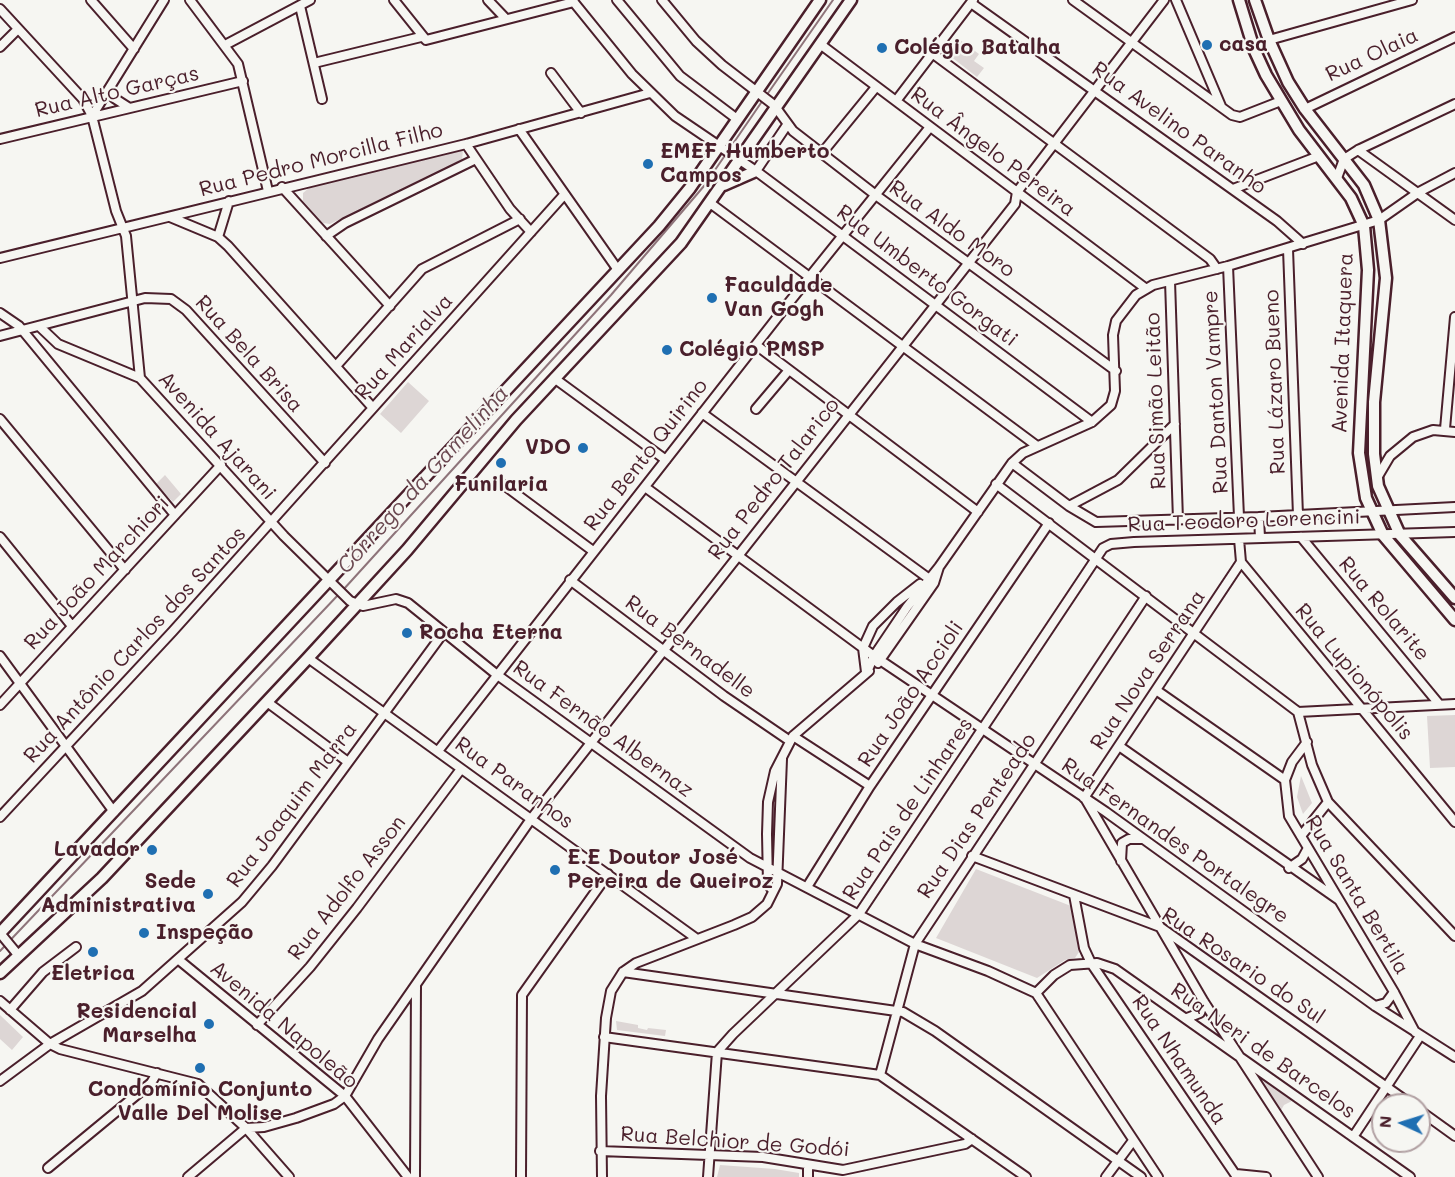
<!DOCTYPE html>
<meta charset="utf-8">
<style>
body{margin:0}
#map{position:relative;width:1455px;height:1177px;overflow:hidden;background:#f6f6f2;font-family:Mali,sans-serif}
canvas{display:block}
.north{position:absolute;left:1371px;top:1093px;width:60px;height:60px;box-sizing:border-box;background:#f6f6f2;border:2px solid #b1a0a2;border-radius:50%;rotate:274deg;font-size:16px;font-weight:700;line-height:24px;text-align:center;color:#4a1f2b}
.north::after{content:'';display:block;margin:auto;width:21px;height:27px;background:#1f6fb2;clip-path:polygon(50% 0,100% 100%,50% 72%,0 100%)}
</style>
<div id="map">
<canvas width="1455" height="1177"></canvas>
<div class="north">N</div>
</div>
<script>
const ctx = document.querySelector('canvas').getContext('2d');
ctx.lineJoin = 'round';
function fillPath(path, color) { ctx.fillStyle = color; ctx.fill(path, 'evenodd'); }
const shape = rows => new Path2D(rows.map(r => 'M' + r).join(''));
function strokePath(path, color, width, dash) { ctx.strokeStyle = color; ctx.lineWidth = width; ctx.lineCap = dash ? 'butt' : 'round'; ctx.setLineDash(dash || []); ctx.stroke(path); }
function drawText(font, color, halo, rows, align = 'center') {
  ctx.font = font + ' Mali,sans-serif'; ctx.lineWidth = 4.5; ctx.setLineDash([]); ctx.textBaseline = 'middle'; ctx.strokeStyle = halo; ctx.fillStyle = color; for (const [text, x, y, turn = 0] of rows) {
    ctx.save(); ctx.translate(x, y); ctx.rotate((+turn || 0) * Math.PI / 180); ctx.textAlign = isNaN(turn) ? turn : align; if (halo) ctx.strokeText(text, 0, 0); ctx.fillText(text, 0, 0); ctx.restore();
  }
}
fillPath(shape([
 [956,37,979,54,974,61,984,68,977,77,945,52],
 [459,149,463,150,462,160,330,224,323,223,303,201,303,193,309,188],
 [408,382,429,401,401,433,380,414],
 [165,475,181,494,173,502,156,484],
 [1455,715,1455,767,1430,768,1427,716],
 [1301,776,1312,803,1303,814,1297,797],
 [976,869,1071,906,1079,952,1075,958,1065,960,1037,978,936,938],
 [0,1015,23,1037,12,1050,0,1039],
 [616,1021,638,1025,638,1028,647,1030,648,1028,666,1030,665,1036,617,1030],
 [1266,1079,1292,1101,1284,1105,1279,1114,1259,1087],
 [720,1165,775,1169,799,1173,799,1177,717,1177]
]), '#ddd6d5');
strokePath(shape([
 [766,96,833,0],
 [343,590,611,295,704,186,763,100],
 [0,951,339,594]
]), '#8e747a', 2);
const minor = shape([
 [91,0,134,49],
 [190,0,238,64,268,191],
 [394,0,426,40,574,2],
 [488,0,506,19],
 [572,0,632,74,675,116,756,171,1092,422],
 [617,0,680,76,737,119],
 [662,0,696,41,722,65,774,105,793,131,877,196,1116,371],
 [1073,0,1232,115,1240,117,1281,101],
 [1176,0,1221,106],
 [971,3,1277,221,1303,244],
 [300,6,322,99],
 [0,9,83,99,92,116,116,211,126,236,140,378,284,536,350,601,363,606,396,599,408,603,496,674,750,858,915,944,988,971,1036,993,1158,1177],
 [1269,40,1412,0],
 [820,44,1145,288],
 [225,45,310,0],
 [0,47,18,29],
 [932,53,1210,259,1217,269],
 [314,63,421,37],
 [551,73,581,113],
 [111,87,114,98,128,107],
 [896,101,973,0],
 [1305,109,1455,37],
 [92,116,164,0],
 [519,129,618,270],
 [0,139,243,81],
 [466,144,510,209,531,232],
 [1358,150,1455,220],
 [822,153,876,87],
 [756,171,787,125],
 [1337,178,1344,159,1358,150,1455,104],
 [282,187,390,306],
 [1233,189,1319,156],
 [710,203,1037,446],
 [170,217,218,237,228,246,373,408],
 [326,236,345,223,476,159],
 [218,237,229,201],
 [1288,249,1298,515],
 [0,258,466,144,650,93],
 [1228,266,1239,517],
 [1170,281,1178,520],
 [0,313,19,326,175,515],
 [39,326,58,344,140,378],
 [0,336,145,298,171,299,186,310,325,463],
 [756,345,978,512],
 [336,366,422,269,520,219],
 [554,378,666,460],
 [756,409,789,370],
 [702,413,928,578],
 [0,419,125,570],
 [1445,429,1455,317],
 [1012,463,1069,506,1096,522,1259,517,1455,507],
 [1377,478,1390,456,1413,437,1433,430,1455,432],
 [996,484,1298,712,1312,765,1328,802,1455,936],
 [504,485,593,551],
 [645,487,874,656,1106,812,1375,1006,1455,1057],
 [1069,506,1118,480,1175,424],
 [1259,517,1260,538],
 [0,537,72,626],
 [1301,537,1439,704],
 [1239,539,1241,562,1455,822],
 [570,580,724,696,790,741],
 [0,656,114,812],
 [308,658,697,939],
 [878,663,934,583,939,567],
 [866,672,863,648,873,626,897,602,920,584],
 [867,672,874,656,907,607,939,567,1012,463,1023,453,1092,422,1111,405,1115,391,1113,335,1116,321,1136,295,1153,285,1228,266,1379,220,1419,192,1455,173],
 [1156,690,1285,780],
 [267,702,348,762],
 [0,705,221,465],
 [1298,712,1455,704],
 [793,736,870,786],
 [1307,742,1292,762,1285,780,1289,816,1394,992,1415,1032],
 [1119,746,1339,900],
 [438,751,787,305,930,127],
 [1084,798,1241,562],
 [1086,800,1204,1002,1318,1177],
 [0,817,173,631,564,195],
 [1301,836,1328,802],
 [972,856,1160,927,1412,1105],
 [1121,861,1122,843,1129,839,1141,839],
 [1289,868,1302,859,1308,848],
 [807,887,870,786,1049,523],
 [773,891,768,884,767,834,768,802,775,771,793,736,869,671],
 [1074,895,1084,948,1091,963,1237,1177],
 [0,933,19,956],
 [179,960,345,1096,408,1177],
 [623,972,903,1012,935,1031,1141,1177],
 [1036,993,1054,975,1070,965,1097,963,1115,969,1410,1177],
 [0,1001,50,1044,60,1049,198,1084,246,1128,289,1177],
 [1375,1006,1386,1003,1394,992],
 [10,1010,43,972,76,947],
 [1187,1018,1200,1013,1204,1002],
 [257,1025,310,967,357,908,461,769],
 [604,1037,880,1075,1026,1177],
 [880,1075,915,944,1146,596],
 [0,1081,50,1044,142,991,242,902,272,866,444,632],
 [1419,1110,1455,1136],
 [1353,1137,1420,1036],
 [600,1151,763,1157,843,1170,965,1144,972,1139],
 [48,1168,151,1083,157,1073],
 [1236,1174,1266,1177],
 [188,1177,246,1128,264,1127,296,1118,334,1104,345,1096,378,1039,531,819,1015,204,1017,192,1164,0],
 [415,1177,416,985],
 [521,1177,522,995,608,874],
 [602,1177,601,1096,606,1018,611,991,623,972,636,963,734,925,752,917,767,904,777,884,782,759],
 [708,1177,717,1052,733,1034,859,914,1103,548,1111,544,1134,542,1455,532],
 [808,1177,808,1165],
 [1106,1177,1132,1142]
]);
const major = shape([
 [1239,0,1254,49,1266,75,1299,130,1351,198,1364,226,1368,270,1359,453,1366,498,1383,535,1455,620],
 [1255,0,1269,40,1288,82,1305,109,1364,185,1379,220,1386,278,1374,402,1374,454,1378,486,1400,535,1455,598],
 [724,185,756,171],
 [0,933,659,226,690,188,820,0],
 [0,973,102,878,308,658,407,550,516,420,681,243,851,0]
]);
strokePath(minor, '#4a1f2b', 12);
strokePath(major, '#4a1f2b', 15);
strokePath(minor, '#f6f6f2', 8);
strokePath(major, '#f6f6f2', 10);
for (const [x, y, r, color] of [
 [1207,45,6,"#1f6fb2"],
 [882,48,6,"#1f6fb2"],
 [648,164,6,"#1f6fb2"],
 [712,298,6,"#1f6fb2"],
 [667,350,6,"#1f6fb2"],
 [583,448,6,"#1f6fb2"],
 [501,463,6,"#1f6fb2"],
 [407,633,6,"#1f6fb2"],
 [152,850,6,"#1f6fb2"],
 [555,870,6,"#1f6fb2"],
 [208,894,6,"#1f6fb2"],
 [144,933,6,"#1f6fb2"],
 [93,952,6,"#1f6fb2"],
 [209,1024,6,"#1f6fb2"],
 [200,1068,6,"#1f6fb2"]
]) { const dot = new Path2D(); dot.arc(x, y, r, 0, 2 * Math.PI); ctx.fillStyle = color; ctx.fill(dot); strokePath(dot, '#f6f6f2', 2); }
drawText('bold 21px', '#4a1f2b', '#f6f6f2', [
 ["casa",1219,45],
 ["Colégio Batalha",894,48],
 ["EMEF Humberto",660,152],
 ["Campos",660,176],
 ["Faculdade",724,286],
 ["Van Gogh",724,310],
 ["Colégio PMSP",679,350],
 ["VDO",571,448,"right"],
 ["Funilaria",501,485,"center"],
 ["Rocha Eterna",419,633],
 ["Lavador",140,850,"right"],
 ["E.E Doutor José",567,858],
 ["Pereira de Queiroz",567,882],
 ["Sede",196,882,"right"],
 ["Administrativa",196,906,"right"],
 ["Inspeção",156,933],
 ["Eletrica",93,974,"center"],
 ["Residencial",197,1012,"right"],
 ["Marselha",197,1036,"right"],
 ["Condomínio Conjunto",200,1090,"center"],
 ["Valle Del Molise",200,1114,"center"]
], 'left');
drawText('21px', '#4a1f2b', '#f6f6f2', [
 ["Rua Olaia",1372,55,-25],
 ["Rua Alto Garças",117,92,-13],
 ["Rua Avelino Paranho",1179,128,36],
 ["Rua Ângelo Pereira",993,152,37],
 ["Rua Pedro Morcilla Filho",321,160,-14],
 ["Rua Aldo Moro",952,229,36],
 ["Rua Umberto Gorgati",927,276,37],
 ["Avenida Itaquera",1343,343,-88],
 ["Rua Marialva",404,347,-48],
 ["Rua Bela Brisa",249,354,48],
 ["Rua Lázaro Bueno",1275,382,-92],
 ["Rua Danton Vampre",1216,392,-93],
 ["Rua Simão Leitão",1156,401,-92],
 ["Avenida Ajarani",217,436,48],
 ["Rua Bento Quirino",646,455,-52],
 ["Rua Pedro Talarico",774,479,-52],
 ["Rua Teodoro Lorencini",1244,521,-2],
 ["Rua João Marchiori",97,573,-47],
 ["Rua Rolarite",1384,609,50],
 ["Rua Antônio Carlos dos Santos",135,645,-47],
 ["Rua Bernadelle",690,647,37],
 ["Rua Nova Serrana",1148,670,-56],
 ["Rua Lupionópolis",1354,672,50],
 ["Rua João Accioli",911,694,-56],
 ["Rua Fernão Albernaz",603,729,36],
 ["Rua Paranhos",514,783,36],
 ["Rua Joaquim Marra",292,805,-53],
 ["Rua Pais de Linhares",908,809,-56],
 ["Rua Dias Penteado",977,816,-56],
 ["Rua Fernandes Portalegre",1175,841,35],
 ["Rua Adolfo Asson",347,888,-52],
 ["Rua Santa Bertila",1357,895,59],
 ["Rua Rosario do Sul",1243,966,34],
 ["Avenida Napoleão",284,1025,40],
 ["Rua Neri de Barcelos",1263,1051,35],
 ["Rua Nhamunda",1179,1060,56],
 ["Rua Belchior de Godói",735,1142,4]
]);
drawText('italic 22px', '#6c4a52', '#f6f6f2', [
 ["Córrego da Gamelinha",423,480,-48]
]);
</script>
